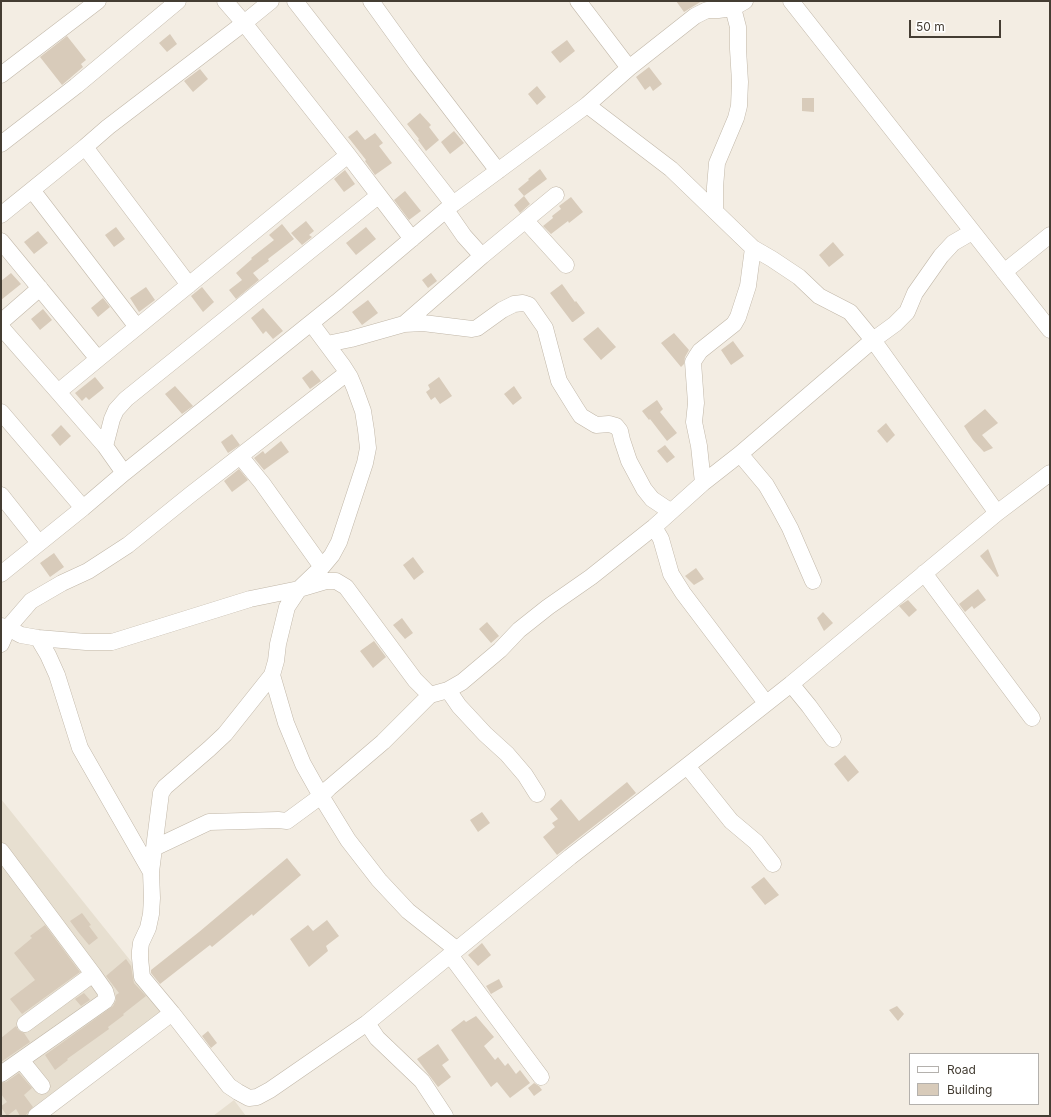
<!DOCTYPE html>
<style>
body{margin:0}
#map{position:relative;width:1051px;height:1117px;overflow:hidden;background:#f3ede3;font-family:Inter,sans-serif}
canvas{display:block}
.frame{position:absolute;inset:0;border:2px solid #443d33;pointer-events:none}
.legend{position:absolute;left:909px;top:1053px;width:130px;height:52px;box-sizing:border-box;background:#fff;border:1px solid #b4b1ad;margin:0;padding:5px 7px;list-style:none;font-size:12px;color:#443d33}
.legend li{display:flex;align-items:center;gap:8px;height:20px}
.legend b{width:20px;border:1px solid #b4b1ad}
.scale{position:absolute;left:909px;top:20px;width:92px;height:18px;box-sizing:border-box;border:2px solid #443d33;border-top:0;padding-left:5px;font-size:12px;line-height:14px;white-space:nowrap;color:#443d33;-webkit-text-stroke:3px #fff;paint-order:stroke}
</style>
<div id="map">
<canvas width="1051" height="1117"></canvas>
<div class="frame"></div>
<ul class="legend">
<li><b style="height:5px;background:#fff"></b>Road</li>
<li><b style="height:11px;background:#d8cbba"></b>Building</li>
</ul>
<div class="scale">50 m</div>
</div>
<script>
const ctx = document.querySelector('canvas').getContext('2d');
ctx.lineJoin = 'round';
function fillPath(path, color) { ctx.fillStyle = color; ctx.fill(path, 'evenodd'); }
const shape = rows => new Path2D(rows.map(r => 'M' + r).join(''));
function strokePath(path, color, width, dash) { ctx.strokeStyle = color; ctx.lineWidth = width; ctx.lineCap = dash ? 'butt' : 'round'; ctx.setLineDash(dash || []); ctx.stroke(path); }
fillPath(shape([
 [1,799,174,1015,40,1116,1,1116],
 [234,1100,246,1116,213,1116]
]), '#e7dfd0');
fillPath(shape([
 [676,1,702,1,684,12],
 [170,34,177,44,167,52,159,43],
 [67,36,86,60,81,64,83,67,62,85,40,57],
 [567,40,575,51,560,63,551,52],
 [649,67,662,84,653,91,650,86,645,90,636,77],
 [200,69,208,79,193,92,184,81],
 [537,86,546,97,537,105,528,94],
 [802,98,814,98,814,112,802,111],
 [420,113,431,125,429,127,439,140,426,151,418,140,419,139,407,124],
 [357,130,365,140,375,133,383,143,379,146,392,163,375,175,365,161,366,160,348,137],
 [454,131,464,143,450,154,441,142],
 [540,169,547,179,524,196,518,189,529,180,528,179],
 [345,170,355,184,344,192,334,179],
 [405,191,421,211,409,220,394,200],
 [524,196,530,204,520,213,514,205],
 [571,197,583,212,569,223,568,221,551,234,543,226,553,218,552,216,561,209,559,206],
 [306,221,314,231,309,235,312,237,302,245,291,233],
 [282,224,294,239,268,259,269,261,253,273,259,280,236,299,229,290,242,280,236,273,252,259,251,258,274,240,269,235],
 [116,227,125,239,114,247,105,235],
 [366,227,376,239,356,255,346,243],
 [38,231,48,243,34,254,24,242],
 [833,242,844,255,829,267,819,255],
 [11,273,21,284,1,300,1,281],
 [431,273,437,281,428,288,422,280],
 [562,284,575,302,576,301,585,313,573,322,572,322,550,293],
 [146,287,155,300,139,312,130,298],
 [202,287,214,302,203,312,191,296],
 [103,298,110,307,98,317,91,308],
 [368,300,378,313,362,325,352,312],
 [263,308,283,331,273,339,266,331,263,334,251,318],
 [43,309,52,320,40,330,31,319],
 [598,327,616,347,601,360,583,339],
 [674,333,689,350,685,357,684,364,681,367,661,343],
 [733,341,744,356,731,365,721,350],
 [312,370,321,381,310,389,302,378],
 [95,377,104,388,89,400,86,397,82,401,75,393],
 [439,377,452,396,440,404,435,397,431,400,426,392,430,389,428,385],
 [175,386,193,406,182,414,165,394],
 [514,386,522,398,513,405,504,394],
 [657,400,663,409,660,412,677,433,667,441,650,419,649,420,642,411],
 [985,409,998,423,982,435,993,448,984,452,973,440,964,426],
 [886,423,895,435,887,443,877,431],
 [61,425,71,436,60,446,51,435],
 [232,434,240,445,228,453,221,442],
 [281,441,289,452,264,470,254,458,263,451,265,454],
 [665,445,675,457,667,463,657,451],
 [239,469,248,480,232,492,224,481],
 [988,549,999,576,997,577,980,556],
 [54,553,64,567,50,577,40,563],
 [413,557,424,572,414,580,403,565],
 [696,568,704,579,694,585,685,576],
 [978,589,986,600,974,609,972,606,965,612,959,604],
 [908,600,917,610,909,617,899,606],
 [823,612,833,623,824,631,817,618],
 [402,618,413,633,405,639,393,625],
 [487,622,499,636,491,643,479,629],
 [374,641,386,657,373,668,360,651],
 [845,755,859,772,848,782,834,764],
 [627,782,636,793,557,855,543,837,555,827,552,823,558,819,550,809,561,799,579,821],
 [482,812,490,823,478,832,470,820],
 [287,858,301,875,253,916,252,914,212,947,210,945,160,984,151,973,151,970,199,932],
 [764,877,779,895,765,905,751,887],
 [82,913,91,925,89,926,98,938,89,945,79,933,70,921],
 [327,920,339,936,326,946,328,951,309,967,290,939,308,925,313,931],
 [45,925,80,972,22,1014,10,999,35,980,14,953,32,938,30,936],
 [482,943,491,955,478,966,468,955],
 [126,959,131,966,133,978,134,983,146,996,123,1014,124,1015,108,1027,109,1029,67,1059,68,1060,55,1070,45,1055,113,1006,116,1000,116,995,119,993,106,976],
 [499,979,503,987,491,994,486,986],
 [84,993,90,1000,81,1006,75,999],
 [897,1006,904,1014,898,1021,889,1010],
 [476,1016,494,1037,484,1046,495,1060,498,1057,505,1066,508,1063,516,1074,520,1070,530,1083,510,1098,497,1082,491,1087,451,1030,464,1020,466,1022],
 [16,1026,18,1030,24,1033,30,1042,1,1062,1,1038],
 [208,1031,217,1043,211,1048,202,1036],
 [438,1044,449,1060,442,1065,451,1077,438,1087,417,1059],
 [19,1073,32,1088,24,1095,33,1107,25,1116,20,1116,16,1109,7,1116,1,1107,1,1106,7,1102,1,1094,1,1083,6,1082],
 [534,1083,539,1086,542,1090,534,1096,528,1088]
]), '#d8cbba');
const minor = shape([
 [225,1,244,23,348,155,412,239],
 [295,1,453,204],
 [371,1,417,65,498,171],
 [578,1,629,68],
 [791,1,1050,330],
 [1,75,98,1],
 [587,105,671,169,753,248,772,259,799,277,819,296,850,312,873,340,895,324,907,312,915,293,941,256,953,243,972,232],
 [1,144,76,86,178,1],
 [85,147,189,285],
 [32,190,137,327],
 [446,210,464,236,482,256,556,195],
 [715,210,715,187,717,163,736,118,739,106,740,82,738,49,738,27,733,8],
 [1,215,85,147,108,127,244,23,271,1],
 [526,221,566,265],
 [1,241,98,359,58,392,1,327],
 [1004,272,1050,235],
 [1,322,40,288],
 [311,323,343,366,350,377,355,389,363,411,366,430,368,448,365,463,339,542,332,555,322,567,299,589,287,607,278,644,276,661,272,675,225,734,209,749,165,787,161,793,151,872,152,898,151,914,148,928,141,943,140,951,140,958,142,977,172,1013,229,1086,238,1092,249,1098,257,1097,270,1090,367,1023,570,857,687,766,791,684,997,513,1050,473],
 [404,324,482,256],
 [327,344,351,339,404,324,423,323,472,329,477,328,502,310,514,304,523,303,529,305,545,328,559,381,577,410,581,416,596,425,609,424,616,426,620,431,622,440,629,461,644,489,652,499,670,511],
 [98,359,348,155],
 [58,392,105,446,124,473],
 [1,412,83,508],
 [105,446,112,419,116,410,126,399,378,196],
 [740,454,766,485,777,504,790,528,813,581],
 [240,456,262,483,322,567],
 [703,483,699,446,694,422,696,403,693,362,696,357,700,351,734,324,738,317,748,286,753,248],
 [1,495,39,543],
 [654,527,661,539,671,574,683,593,766,703],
 [924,573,1032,718],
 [1,574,83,508,124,473,337,302,453,204,587,105,629,68,695,16,707,10,718,10,733,8,745,1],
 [1,626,8,628,21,635,38,638,86,642,112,642,250,599,299,589,326,581,336,581,346,587,415,680,430,695],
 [38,638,48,655,57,675,80,748,151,872],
 [1,644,8,628,12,623,31,601,62,583,88,571,128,545,190,495,347,373],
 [791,684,809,706,833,739],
 [448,690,459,706,485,734,507,754,525,775,537,794],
 [687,766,731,821,756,842,773,864],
 [154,848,209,822,278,820,287,821,321,796,303,764,286,723,272,675],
 [1,851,93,974,105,991,107,998,105,1001,1,1074],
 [456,949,408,911,379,880,348,840,321,796,329,788,383,742,430,695,448,690,462,682,500,650,519,630,548,607,591,577,654,527,703,483,740,454,873,340,997,513],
 [450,955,541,1077],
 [367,1023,377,1038,422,1081,445,1116],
 [25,1024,93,974],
 [21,1060,42,1086],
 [36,1116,172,1013]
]);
strokePath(minor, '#c1b7a8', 17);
strokePath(minor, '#fff', 16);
</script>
